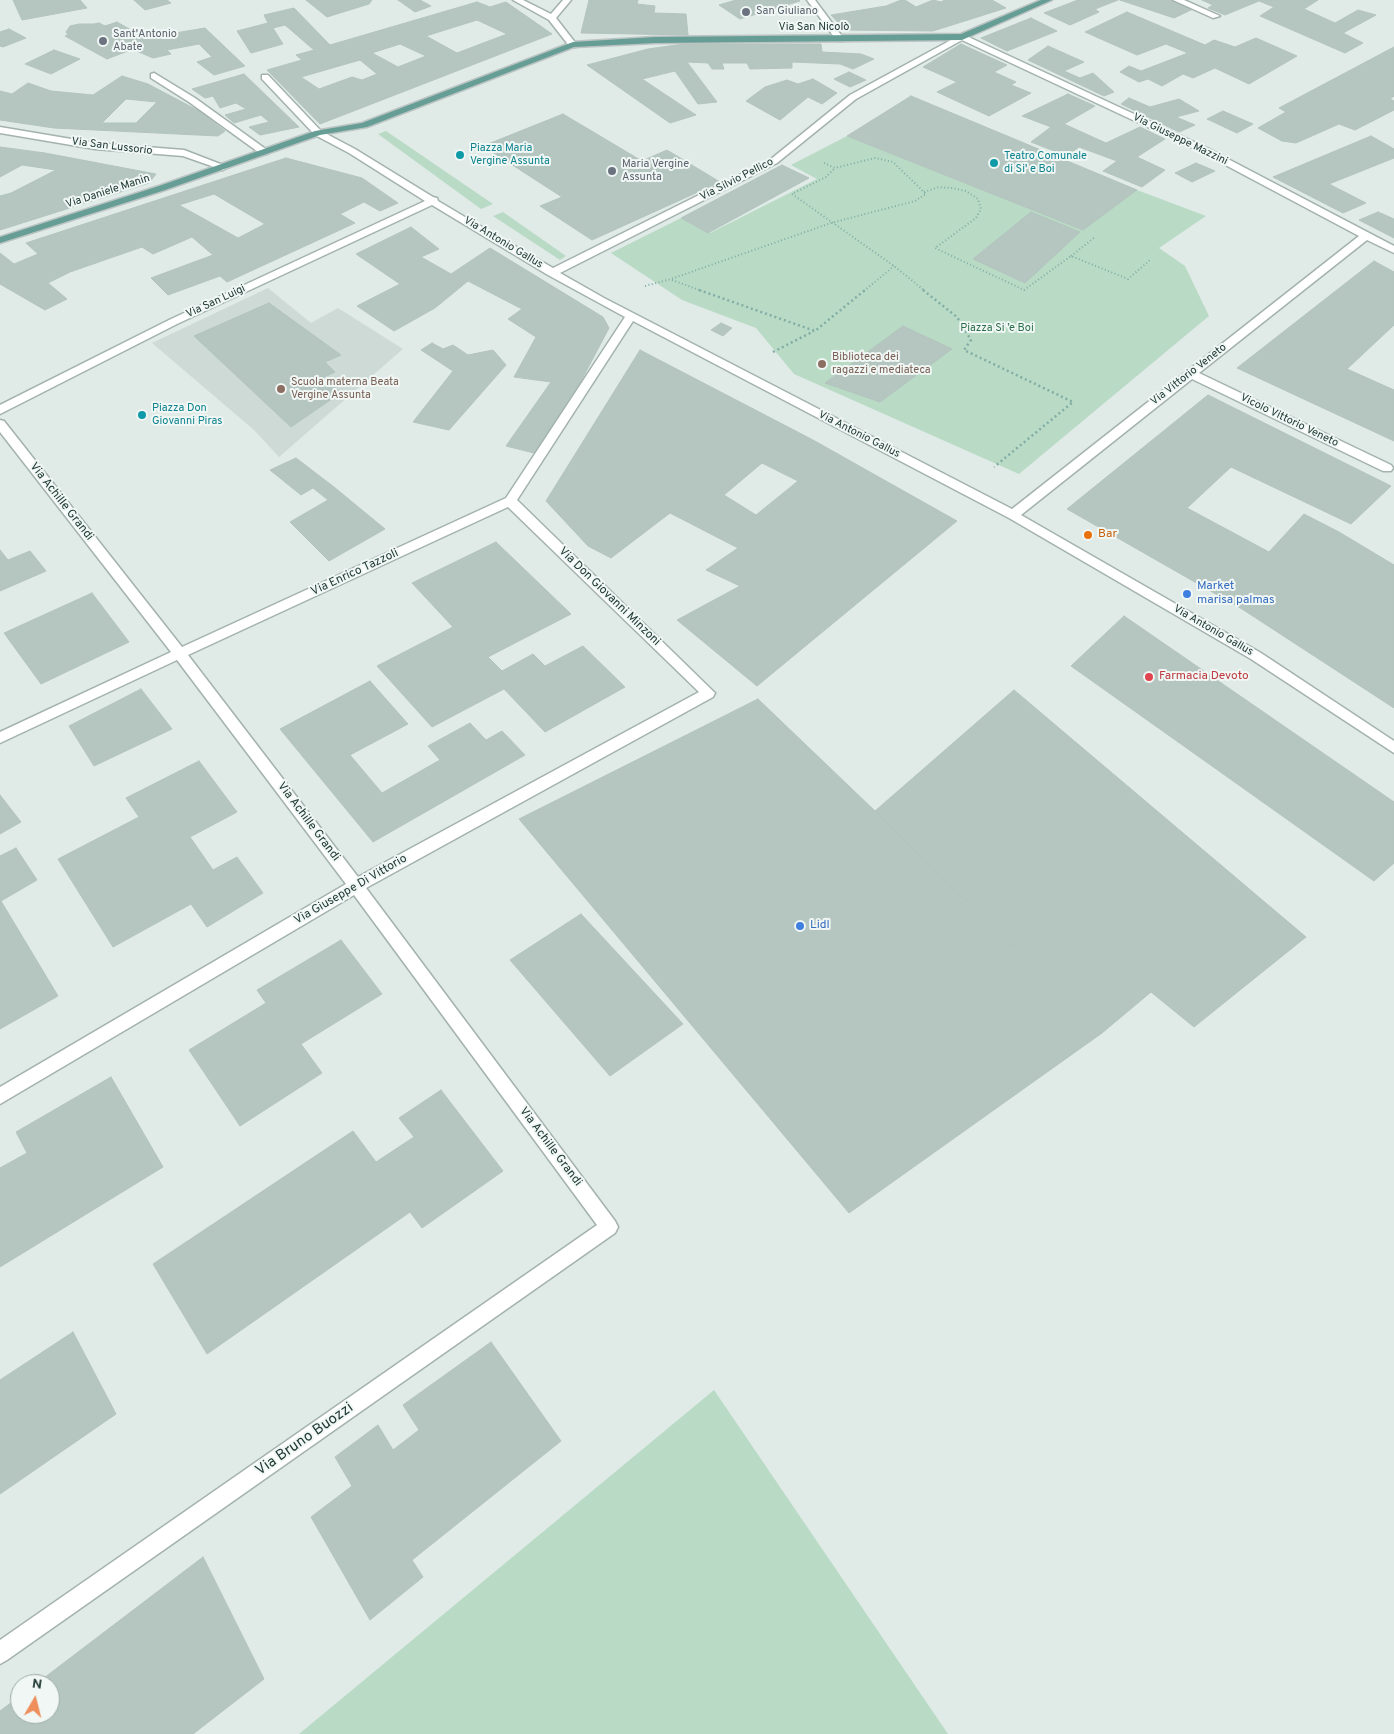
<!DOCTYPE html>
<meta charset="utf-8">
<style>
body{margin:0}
#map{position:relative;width:1394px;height:1734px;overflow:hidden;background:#e0eae7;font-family:Overpass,sans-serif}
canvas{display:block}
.north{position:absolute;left:10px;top:1674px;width:50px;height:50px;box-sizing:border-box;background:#f0f7f4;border:1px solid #9daba8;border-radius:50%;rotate:8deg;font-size:14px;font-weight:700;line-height:20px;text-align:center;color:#213a36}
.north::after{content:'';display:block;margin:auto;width:18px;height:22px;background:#ed8e5b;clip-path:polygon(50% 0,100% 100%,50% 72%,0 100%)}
</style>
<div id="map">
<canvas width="1394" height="1734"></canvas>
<div class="north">N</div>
</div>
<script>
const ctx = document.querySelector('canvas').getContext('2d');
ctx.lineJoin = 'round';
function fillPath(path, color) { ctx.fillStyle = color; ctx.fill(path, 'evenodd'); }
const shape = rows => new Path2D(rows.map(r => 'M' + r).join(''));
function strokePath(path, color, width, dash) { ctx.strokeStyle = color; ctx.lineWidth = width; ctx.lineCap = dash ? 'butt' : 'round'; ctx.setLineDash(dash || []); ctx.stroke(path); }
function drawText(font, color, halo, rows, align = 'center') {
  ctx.font = font + ' Overpass,sans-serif'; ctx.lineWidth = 4; ctx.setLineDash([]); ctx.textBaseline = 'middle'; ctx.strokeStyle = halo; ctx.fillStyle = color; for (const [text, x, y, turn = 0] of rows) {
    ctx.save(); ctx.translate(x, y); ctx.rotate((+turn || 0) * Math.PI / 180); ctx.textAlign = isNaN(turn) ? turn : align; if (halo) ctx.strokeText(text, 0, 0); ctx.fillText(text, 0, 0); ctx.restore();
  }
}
fillPath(shape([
 [268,288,311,323,338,308,403,349,279,457,254,430,152,343]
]), '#cedad6');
fillPath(shape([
 [386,131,493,204,481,209,378,134],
 [847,136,1083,229,1137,190,1206,216,1159,248,1185,266,1209,316,1019,474,794,374,756,328,682,300,611,253,681,218,710,233,817,179,791,165],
 [503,212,566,256,560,260,493,216],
 [714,1390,948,1734,299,1734]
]), '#b9dbc6');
const building = shape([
 [13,0,80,0,87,8,22,20,13,0],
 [134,0,167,0,171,3,145,10,134,0],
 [306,0,372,0,369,4,327,17,306,0],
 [398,0,420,0,431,6,415,12,398,0],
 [589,0,638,0,637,4,655,6,654,13,686,14,688,35,581,33,589,0],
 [736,0,799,0,800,1,740,19,719,5,736,0],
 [901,0,905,0,916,7,933,0,941,2,945,0,992,0,1006,8,933,31,845,30,831,15,886,6,901,0],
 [1078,0,1118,0,1095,9,1099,12,1070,25,1044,13,1078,0],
 [1120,0,1170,0,1193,9,1174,18,1120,0],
 [1202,0,1318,0,1304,9,1335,23,1358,10,1376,15,1343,33,1363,43,1345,53,1260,16,1274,7,1259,1,1225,15,1208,8,1213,5,1202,0],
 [477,2,490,7,506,2,552,34,320,124,267,70,302,60,296,55,314,50,285,25,273,28,283,44,251,53,237,31,268,23,264,15,294,8,330,45,477,2],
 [477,20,507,34,457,53,426,36,477,20],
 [400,44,426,56,398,67,372,53,400,44],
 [360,60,377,74,362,80,352,77,319,89,301,77,360,60],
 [1127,12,1205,45,1214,40,1235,47,1256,38,1297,56,1249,84,1215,68,1193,78,1183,74,1162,86,1148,79,1139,82,1120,72,1129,66,1141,71,1188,53,1166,44,1137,55,1085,32,1127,12],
 [1031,18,1057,31,1007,51,981,38,1031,18],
 [117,22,145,38,205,28,245,66,214,75,197,62,212,57,199,44,167,50,171,54,153,58,132,49,141,46,105,26,117,22],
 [99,23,105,26,141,46,107,59,65,36,68,35,66,32,70,26,79,24,94,24,99,23],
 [9,29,26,38,3,47,0,46,0,32,9,29],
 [684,44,821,44,822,52,861,54,874,59,853,69,840,64,792,62,792,68,750,69,747,63,722,63,724,69,712,69,708,63,687,62,717,102,698,104,675,71,642,79,696,115,670,123,587,65,648,49,684,44],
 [961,44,1007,65,994,72,1016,82,1011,85,1031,93,989,116,937,92,957,82,923,67,961,44],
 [1048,46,1084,62,1064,71,1080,78,1093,73,1114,92,1104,96,1028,60,1048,46],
 [1394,47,1394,96,1390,99,1394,101,1394,110,1355,130,1339,124,1296,143,1282,141,1258,128,1286,112,1279,108,1394,47],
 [54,50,80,59,51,74,25,64,54,50],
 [849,72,866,80,850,87,834,79,849,72],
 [244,74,299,127,260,135,249,127,269,122,261,115,234,123,225,115,246,109,236,103,220,108,213,96,205,98,192,89,244,74],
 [122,76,148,84,199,111,225,131,218,136,54,128,0,120,0,91,12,94,28,83,51,91,93,95,122,76],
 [126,99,157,102,136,123,102,123,126,99],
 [813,79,837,93,822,104,808,97,780,120,746,101,765,87,787,80,798,84,813,79],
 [1068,94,1095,106,1064,124,1106,143,1140,127,1165,139,1137,157,1165,170,1142,187,1103,171,1117,161,1079,147,1067,156,1031,142,1051,127,1022,116,1068,94],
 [911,96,1137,190,1083,230,847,136,911,96],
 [1129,98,1150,107,1179,99,1199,111,1176,117,1195,125,1179,132,1121,104,1129,98],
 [1223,111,1253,124,1237,133,1207,119,1223,111],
 [563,114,642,161,667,150,720,182,592,240,540,206,562,197,483,146,563,114],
 [1371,136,1394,149,1394,158,1329,184,1366,203,1343,213,1273,177,1371,136],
 [0,147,45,153,156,174,149,183,0,230,0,196,11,193,56,170,22,165,0,177,0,147],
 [286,158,362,178,398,203,380,211,364,202,340,214,355,223,227,282,220,276,168,295,151,278,213,255,192,237,153,254,142,247,70,272,48,283,67,299,45,310,0,284,0,253,14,264,38,254,26,243,286,158],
 [214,194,265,224,238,238,179,205,214,194],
 [1196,163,1215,171,1192,182,1175,173,1196,163],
 [782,165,809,178,708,233,681,218,782,165],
 [1031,212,1080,232,1025,283,973,259,1031,212],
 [1378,212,1394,219,1394,238,1359,220,1378,212],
 [411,227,439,249,421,257,451,274,490,248,603,317,609,328,580,383,534,453,506,446,551,382,514,377,536,337,508,319,522,309,468,281,435,308,394,331,357,306,400,284,356,254,411,227],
 [1374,261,1394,272,1394,325,1347,369,1394,390,1394,441,1237,368,1374,261],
 [269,303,341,355,325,362,335,372,320,379,342,392,291,427,194,336,269,303],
 [721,323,732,328,723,336,711,330,721,323],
 [903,326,952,349,880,402,825,383,903,326],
 [432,343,443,349,453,345,468,355,493,350,506,365,449,430,413,422,453,371,421,350,432,343],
 [640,350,813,440,957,521,757,686,677,620,740,586,706,570,738,548,670,513,611,558,588,546,546,501,640,350],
 [762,463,798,481,756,515,724,495,762,463],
 [1208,395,1391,486,1351,524,1231,467,1187,508,1269,552,1304,514,1339,532,1394,565,1394,708,1242,609,1067,509,1208,395],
 [296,458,334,487,385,529,329,561,290,522,328,500,313,488,301,495,270,470,296,458],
 [496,542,571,614,488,657,502,671,533,654,545,666,583,646,625,687,545,732,504,689,432,727,377,666,453,627,412,583,496,542],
 [0,550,8,560,30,551,46,571,0,591,0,550],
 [92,593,129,642,41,684,4,633,92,593],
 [1124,616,1394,802,1394,863,1374,881,1071,666,1124,616],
 [370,681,408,724,350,755,382,793,440,760,428,746,470,723,486,740,502,731,525,755,373,842,280,729,370,681],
 [141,689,172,729,94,766,69,726,141,689],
 [1014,690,1306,937,1194,1027,1151,992,1102,1033,875,811,1014,690],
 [758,699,875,811,1102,1033,849,1213,519,819,758,699],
 [199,761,237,812,190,837,213,870,237,857,263,893,207,927,191,904,113,947,58,859,139,817,126,798,199,761],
 [0,795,21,822,0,834,0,795],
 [16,848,37,880,1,901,58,996,0,1029,0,856,16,848],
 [581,914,683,1024,610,1076,510,960,581,914],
 [341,940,382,994,301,1044,322,1073,240,1126,189,1050,266,1003,257,990,341,940],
 [111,1077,163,1167,0,1267,0,1168,27,1153,16,1132,111,1077],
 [441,1090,503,1171,422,1228,410,1212,207,1354,153,1264,353,1131,376,1162,414,1137,399,1118,441,1090],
 [73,1332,116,1414,0,1494,0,1380,73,1332],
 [491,1342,561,1441,412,1560,423,1577,370,1620,311,1517,352,1486,335,1457,378,1425,393,1450,419,1430,403,1405,491,1342],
 [203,1557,264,1679,193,1734,0,1734,0,1711,20,1696,20,1714,50,1714,50,1684,36,1684,203,1557]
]);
fillPath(building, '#b5c5c0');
strokePath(building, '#b3c4be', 1);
const minor = shape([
 [513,0,523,0,551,14,563,0,571,0,556,18,577,45,576,47,570,47,549,20,513,0],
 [807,0,815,0,844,39,843,41,837,41,807,0],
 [1173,0,1184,0,1220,16,1213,18,1173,0],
 [962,34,1207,148,1394,246,1394,253,1367,240,1199,373,1391,465,1393,468,1391,471,1383,471,1192,379,1021,515,1261,653,1394,741,1394,753,1251,659,1009,518,633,321,517,500,715,693,713,697,366,888,615,1221,618,1227,615,1233,7,1660,0,1664,0,1640,597,1225,354,895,0,1104,0,1087,346,884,177,660,0,743,0,732,171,652,0,432,0,420,4,421,182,647,506,498,625,317,548,275,432,205,177,324,4,412,0,414,0,405,169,320,425,201,349,153,315,135,262,79,262,75,268,75,321,131,355,149,433,197,437,198,438,201,470,220,553,268,771,159,850,95,962,34],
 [962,40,1201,152,1359,236,1012,509,604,298,560,273,777,163,856,99,962,40],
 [508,507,699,692,358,877,188,655,508,507],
 [154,73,195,98,267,150,267,154,261,154,189,102,151,78,151,74,154,73],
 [0,127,95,143,184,150,228,167,223,170,220,169,183,156,95,149,0,133,0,127]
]);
const major = shape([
 [1041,0,1052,0,962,40,655,43,574,47,367,127,320,135,165,190,0,243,0,237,159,186,315,131,362,123,573,42,655,37,961,34,1041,0]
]);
strokePath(minor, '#a3b2ae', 3);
strokePath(major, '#bcc4c3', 3);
strokePath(shape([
 [824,163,835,168,826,177,792,194,894,266,925,291],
 [924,192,939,187,952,188,966,191,978,199,981,209,976,218,935,248,1024,290,1071,256,1128,279,1150,260],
 [1071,256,1095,237],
 [672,280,702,291],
 [645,286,671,279,831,223,915,201,926,194,893,162,875,158,835,168],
 [864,291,894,266]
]), '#81ada4', 2, [1, 2.5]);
strokePath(shape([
 [699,290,815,331,865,290],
 [923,290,957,317,971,340,964,350,1073,402,994,467],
 [773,352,814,331]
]), '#81ada4', 2.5, [2, 3]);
fillPath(minor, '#fff');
fillPath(major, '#669e96');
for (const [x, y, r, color] of [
 [746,12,5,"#6b7280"],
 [103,41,5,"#6b7280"],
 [460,155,5,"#0f9aa8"],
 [994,163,5,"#0f9aa8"],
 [612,171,5,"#6b7280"],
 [822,364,5,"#8d6e63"],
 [281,389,5,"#8d6e63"],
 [142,415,5,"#0f9aa8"],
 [1088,535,5,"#e8710a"],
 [1187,594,5,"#3f7fe0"],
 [1149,677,5,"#e0444e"],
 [800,926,5,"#3f7fe0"]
]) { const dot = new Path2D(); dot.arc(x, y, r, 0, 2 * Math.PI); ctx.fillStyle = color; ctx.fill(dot); strokePath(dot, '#f0f7f4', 2); }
drawText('11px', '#5b616d', '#f0f7f4', [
 ["San Giuliano",756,12],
 ["Sant'Antonio",113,35],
 ["Abate",113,48],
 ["Maria Vergine",622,165],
 ["Assunta",622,178]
], 'left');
drawText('11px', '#213a36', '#f0f7f4', [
 ["Via San Nicolò",814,28],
 ["Via Giuseppe Mazzini",1180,140,26],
 ["Via San Lussorio",112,147,7],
 ["Via Silvio Pellico",737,180,-27],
 ["Via Daniele Manin",108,192,-18],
 ["Via Antonio Gallus",503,243,31],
 ["Via San Luigi",216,302,-25],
 ["Via Vittorio Veneto",1189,375,-38],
 ["Vicolo Vittorio Veneto",1289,421,26],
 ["Via Antonio Gallus",859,435,27],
 ["Via Antonio Gallus",1213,631,30]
]);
drawText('11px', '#0d838f', '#f0f7f4', [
 ["Piazza Maria",470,149],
 ["Vergine Assunta",470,162],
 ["Teatro Comunale",1004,157],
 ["di Si' e Boi",1004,170],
 ["Piazza Don",152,409],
 ["Giovanni Piras",152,422]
], 'left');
drawText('11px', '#2d6f4d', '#f0f7f4', [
 ["Piazza Si ’e Boi",997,329]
]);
drawText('11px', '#785e54', '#f0f7f4', [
 ["Biblioteca dei",832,358],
 ["ragazzi e mediateca",832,371],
 ["Scuola materna Beata",291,383],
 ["Vergine Assunta",291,396]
], 'left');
drawText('12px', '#213a36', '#f0f7f4', [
 ["Via Achille Grandi",61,502,52],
 ["Via Enrico Tazzoli",355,573,-25],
 ["Via Don Giovanni Minzoni",609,597,44],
 ["Via Achille Grandi",308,822,53],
 ["Via Giuseppe Di Vittorio",351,890,-30],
 ["Via Achille Grandi",550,1147,53]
]);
drawText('12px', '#c56008', '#f0f7f4', [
 ["Bar",1098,535]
], 'left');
drawText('12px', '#366cbe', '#f0f7f4', [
 ["Market",1197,587],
 ["marisa palmas",1197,601],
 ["Lidl",810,926]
], 'left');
drawText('12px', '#be3a42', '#f0f7f4', [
 ["Farmacia Devoto",1159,677]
], 'left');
drawText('15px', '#213a36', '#f0f7f4', [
 ["Via Bruno Buozzi",305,1440,-35]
]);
</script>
